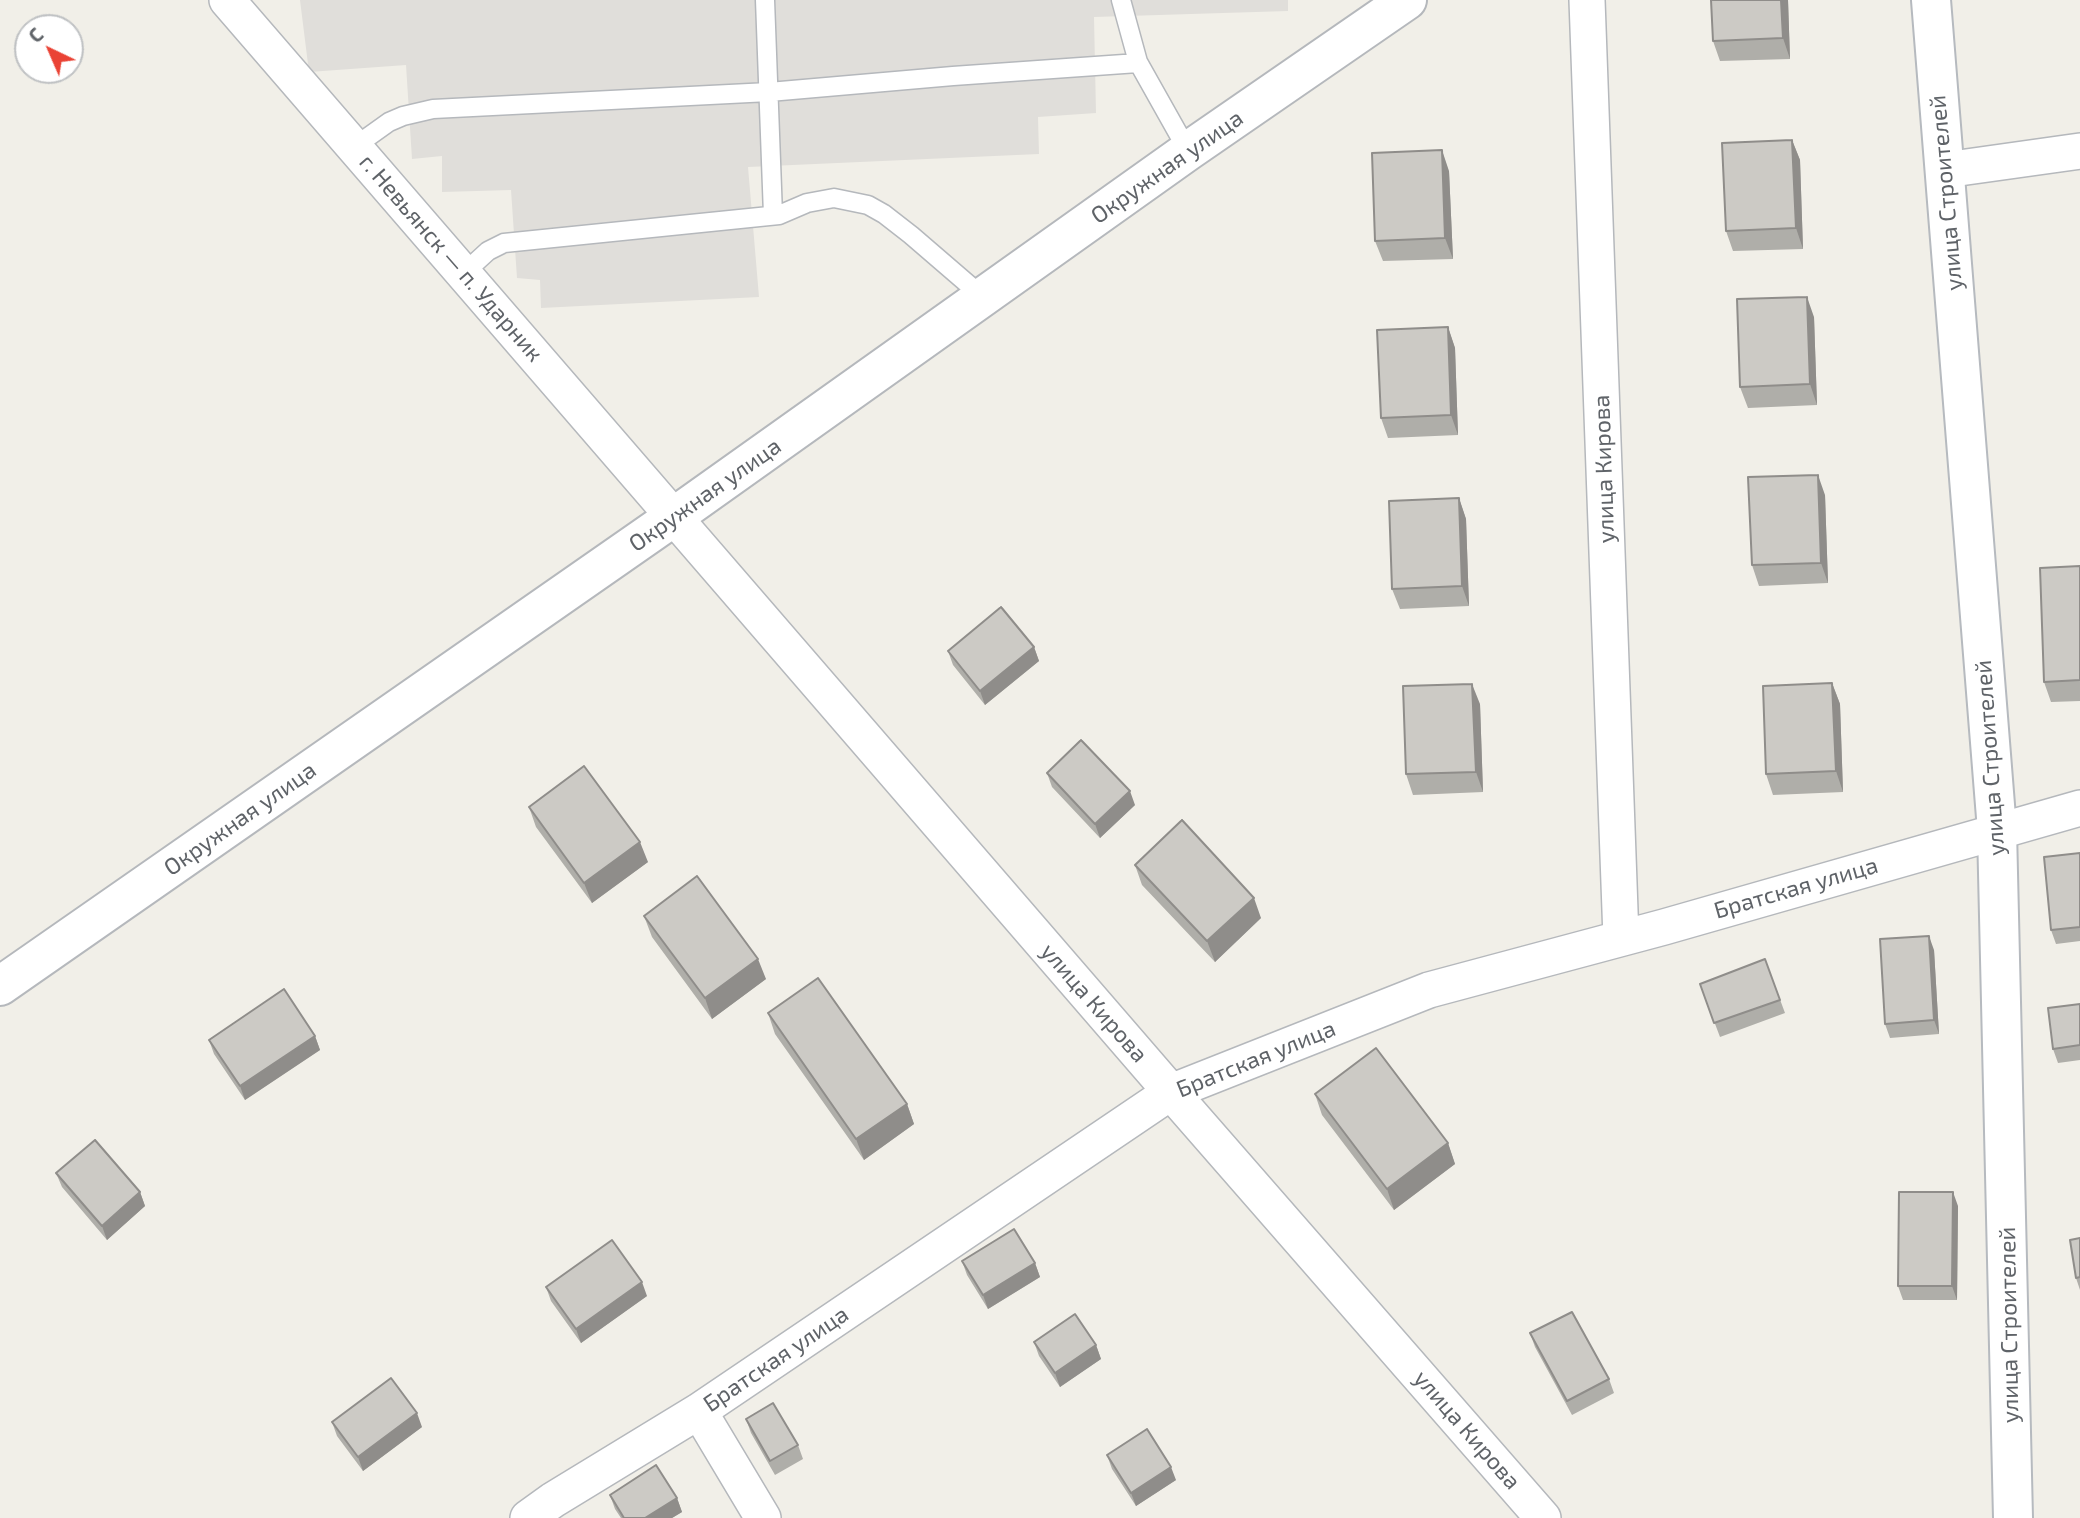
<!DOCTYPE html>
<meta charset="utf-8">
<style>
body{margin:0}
#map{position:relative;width:2080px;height:1518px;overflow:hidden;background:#f1efe8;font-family:"Exo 2",sans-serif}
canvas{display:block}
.north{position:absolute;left:14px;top:14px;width:70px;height:70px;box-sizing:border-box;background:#fff;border:2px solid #bfc1c3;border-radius:50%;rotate:316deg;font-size:19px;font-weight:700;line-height:28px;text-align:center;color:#5f6368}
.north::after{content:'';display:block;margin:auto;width:24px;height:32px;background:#ea4335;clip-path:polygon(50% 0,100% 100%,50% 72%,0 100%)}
</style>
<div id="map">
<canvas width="2080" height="1518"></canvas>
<div class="north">С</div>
</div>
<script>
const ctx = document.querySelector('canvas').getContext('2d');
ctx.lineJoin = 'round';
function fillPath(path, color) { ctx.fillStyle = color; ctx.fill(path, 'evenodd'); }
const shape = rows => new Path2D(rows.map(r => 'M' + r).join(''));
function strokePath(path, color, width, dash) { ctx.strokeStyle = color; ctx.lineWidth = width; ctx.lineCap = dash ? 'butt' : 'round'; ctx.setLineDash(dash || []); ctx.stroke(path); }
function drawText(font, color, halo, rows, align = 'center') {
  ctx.font = font + ' "Exo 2",sans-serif'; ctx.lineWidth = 5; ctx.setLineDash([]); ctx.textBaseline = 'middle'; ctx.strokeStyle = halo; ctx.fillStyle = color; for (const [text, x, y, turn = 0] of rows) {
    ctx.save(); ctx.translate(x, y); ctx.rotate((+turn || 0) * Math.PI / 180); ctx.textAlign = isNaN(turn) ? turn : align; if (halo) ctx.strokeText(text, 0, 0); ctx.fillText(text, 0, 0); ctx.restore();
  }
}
fillPath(shape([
 [300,0,1288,0,1288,11,1094,17,1096,113,1038,117,1039,154,748,167,759,297,541,308,540,280,517,278,511,190,442,192,442,156,412,159,406,65,309,72]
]), '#e0deda');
const service = shape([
 [765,0,773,215],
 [1121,0,1138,62,1188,151],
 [354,147,389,122,403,116,433,109,769,92,953,76,1138,63],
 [464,273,488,251,504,243,779,215,807,203,834,198,868,205,884,214,911,235,983,297]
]);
const minor = shape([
 [227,0,1171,1092,1543,1518],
 [1587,0,1621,938],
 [1945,170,2080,151],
 [699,1411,763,1518],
 [528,1518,553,1500,699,1411,1171,1092,1429,990,1664,927,2080,808]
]);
const tertiary = shape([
 [0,986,675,516,1188,151,1407,0]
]);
const secondary = shape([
 [1931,0,1997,830,2013,1518]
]);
strokePath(service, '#b5b8bc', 21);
strokePath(minor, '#b5b8bc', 38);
strokePath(tertiary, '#b5b8bc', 42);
strokePath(secondary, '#b6babf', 42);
strokePath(service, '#fff', 18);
strokePath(minor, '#fff', 35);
strokePath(tertiary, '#fff', 38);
strokePath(secondary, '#fff', 38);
fillPath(shape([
 [1788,0,1790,59,1720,61,1713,41],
 [1792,140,1800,160,1803,249,1733,251,1726,231],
 [1449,171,1453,259,1383,261,1375,241],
 [1814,317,1817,405,1748,408,1740,387],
 [1448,327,1455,348,1458,435,1388,438,1381,418],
 [1825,495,1828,583,1759,586,1752,565],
 [1459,498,1466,519,1469,606,1400,609,1392,589],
 [2080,566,2080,701,2051,702,2044,682],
 [1034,647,1039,661,985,705,953,665,948,651],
 [1832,683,1840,704,1843,792,1773,795,1766,774],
 [1480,704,1483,792,1413,795,1406,774],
 [1047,773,1135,805,1100,838,1052,787],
 [529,807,648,862,592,903,536,827],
 [2080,853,2080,941,2056,944,2051,930],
 [1135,865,1261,918,1215,962,1142,885],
 [644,916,766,979,712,1019,652,937],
 [1934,950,1939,1034,1890,1038,1885,1024],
 [1765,959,1785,1013,1720,1037,1700,984],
 [2080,1004,2080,1060,2058,1063,2053,1049],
 [768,1013,907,1104,914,1124,864,1160,775,1034],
 [315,1036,320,1050,245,1100,214,1054,209,1040],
 [1315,1094,1448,1143,1455,1164,1394,1210,1322,1115],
 [56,1173,140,1192,145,1206,107,1240,62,1187],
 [1958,1206,1957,1300,1903,1300,1898,1286],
 [2080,1238,2080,1290,2076,1278],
 [962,1261,1035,1263,1040,1277,988,1309,967,1275],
 [546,1287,647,1296,581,1343,551,1301],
 [1530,1333,1609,1379,1614,1393,1572,1415,1535,1347],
 [1034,1342,1096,1345,1101,1359,1060,1387,1039,1356],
 [746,1419,798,1445,803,1459,775,1475,751,1433],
 [332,1422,422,1427,363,1471,337,1436],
 [1107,1455,1176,1480,1136,1506,1112,1469],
 [610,1495,677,1498,682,1512,672,1518,621,1518,615,1509]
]), '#afaea9');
fillPath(shape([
 [1781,0,1788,0,1790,59,1783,38],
 [1792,140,1800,160,1803,249,1796,228],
 [1442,150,1449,171,1453,259,1445,238],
 [1807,297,1814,317,1817,405,1810,384],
 [1448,327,1455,348,1458,435,1451,415],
 [1818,475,1825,495,1828,583,1821,563],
 [1459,498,1466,519,1469,606,1462,586],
 [1034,647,1039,661,985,705,980,691],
 [1832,683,1840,704,1843,792,1836,771],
 [1472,684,1480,704,1483,792,1476,772],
 [1130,791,1135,805,1100,838,1095,824],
 [640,842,648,862,592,903,584,883],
 [1254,898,1261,918,1215,962,1207,941],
 [1929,936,1934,950,1939,1034,1934,1020],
 [758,959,766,979,712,1019,705,998],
 [315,1036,320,1050,245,1100,240,1086],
 [907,1104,914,1124,864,1160,856,1139],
 [1448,1143,1455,1164,1394,1210,1387,1189],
 [140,1192,145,1206,107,1240,102,1226],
 [1953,1192,1958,1206,1957,1300,1952,1286],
 [1035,1263,1040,1277,988,1309,983,1295],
 [642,1282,647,1296,581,1343,576,1329],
 [1096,1345,1101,1359,1060,1387,1055,1373],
 [417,1413,422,1427,363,1471,358,1457],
 [1171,1467,1176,1480,1136,1506,1131,1493],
 [677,1498,682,1512,672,1518,645,1518]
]), '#8f8d8a');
const building = shape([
 [1711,0,1781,0,1783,38,1713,41,1711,0],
 [1792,140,1796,228,1726,231,1722,143,1792,140],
 [1442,150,1445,238,1375,241,1372,153,1442,150],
 [1807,297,1810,384,1740,387,1737,299,1807,297],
 [1448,327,1451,415,1381,418,1377,330,1448,327],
 [1818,475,1821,563,1752,565,1748,477,1818,475],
 [1459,498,1462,586,1392,589,1389,501,1459,498],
 [2080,566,2080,680,2044,682,2040,568,2080,566],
 [1001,607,1034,647,980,691,948,651,1001,607],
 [1832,683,1836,771,1766,774,1763,686,1832,683],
 [1472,684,1476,772,1406,774,1403,686,1472,684],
 [1081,740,1130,791,1095,824,1047,773,1081,740],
 [584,766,640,842,584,883,529,807,584,766],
 [1182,820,1254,898,1207,941,1135,865,1182,820],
 [2080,853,2080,927,2051,930,2044,857,2080,853],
 [697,876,758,959,705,998,644,916,697,876],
 [1929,936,1934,1020,1885,1024,1880,939,1929,936],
 [1765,959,1780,1000,1714,1023,1700,984,1765,959],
 [818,978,907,1104,856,1139,768,1013,818,978],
 [284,989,315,1036,240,1086,209,1040,284,989],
 [2080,1004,2080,1045,2053,1049,2048,1008,2080,1004],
 [1376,1048,1448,1143,1387,1189,1315,1094,1376,1048],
 [95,1140,140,1192,102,1226,56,1173,95,1140],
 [1899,1192,1953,1192,1952,1286,1898,1286,1899,1192],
 [1014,1229,1035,1263,983,1295,962,1261,1014,1229],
 [2080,1238,2080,1277,2076,1278,2070,1240,2080,1238],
 [612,1240,642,1282,576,1329,546,1287,612,1240],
 [1572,1312,1609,1379,1567,1401,1530,1333,1572,1312],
 [1075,1314,1096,1345,1055,1373,1034,1342,1075,1314],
 [391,1378,417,1413,358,1457,332,1422,391,1378],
 [773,1403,798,1445,770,1461,746,1419,773,1403],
 [1147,1429,1171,1467,1131,1493,1107,1455,1147,1429],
 [656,1465,677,1498,645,1518,624,1518,610,1495,656,1465]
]);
fillPath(building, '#cccac5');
strokePath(building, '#8f8d8a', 2);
drawText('23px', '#5f6368', '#fff', [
 ["Окружная улица",1167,167,-35],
 ["улица Строителей",1946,193,-95],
 ["г. Невьянск — п. Ударник",451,258,49],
 ["улица Кирова",1604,469,-92],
 ["Окружная улица",705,495,-35],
 ["улица Строителей",1990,758,-94],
 ["Окружная улица",240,819,-35],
 ["Братская улица",1796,888,-16],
 ["улица Кирова",1094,1003,49],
 ["Братская улица",1256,1059,-22],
 ["улица Строителей",2009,1325,-91],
 ["Братская улица",776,1359,-34],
 ["улица Кирова",1467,1430,49]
]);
</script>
